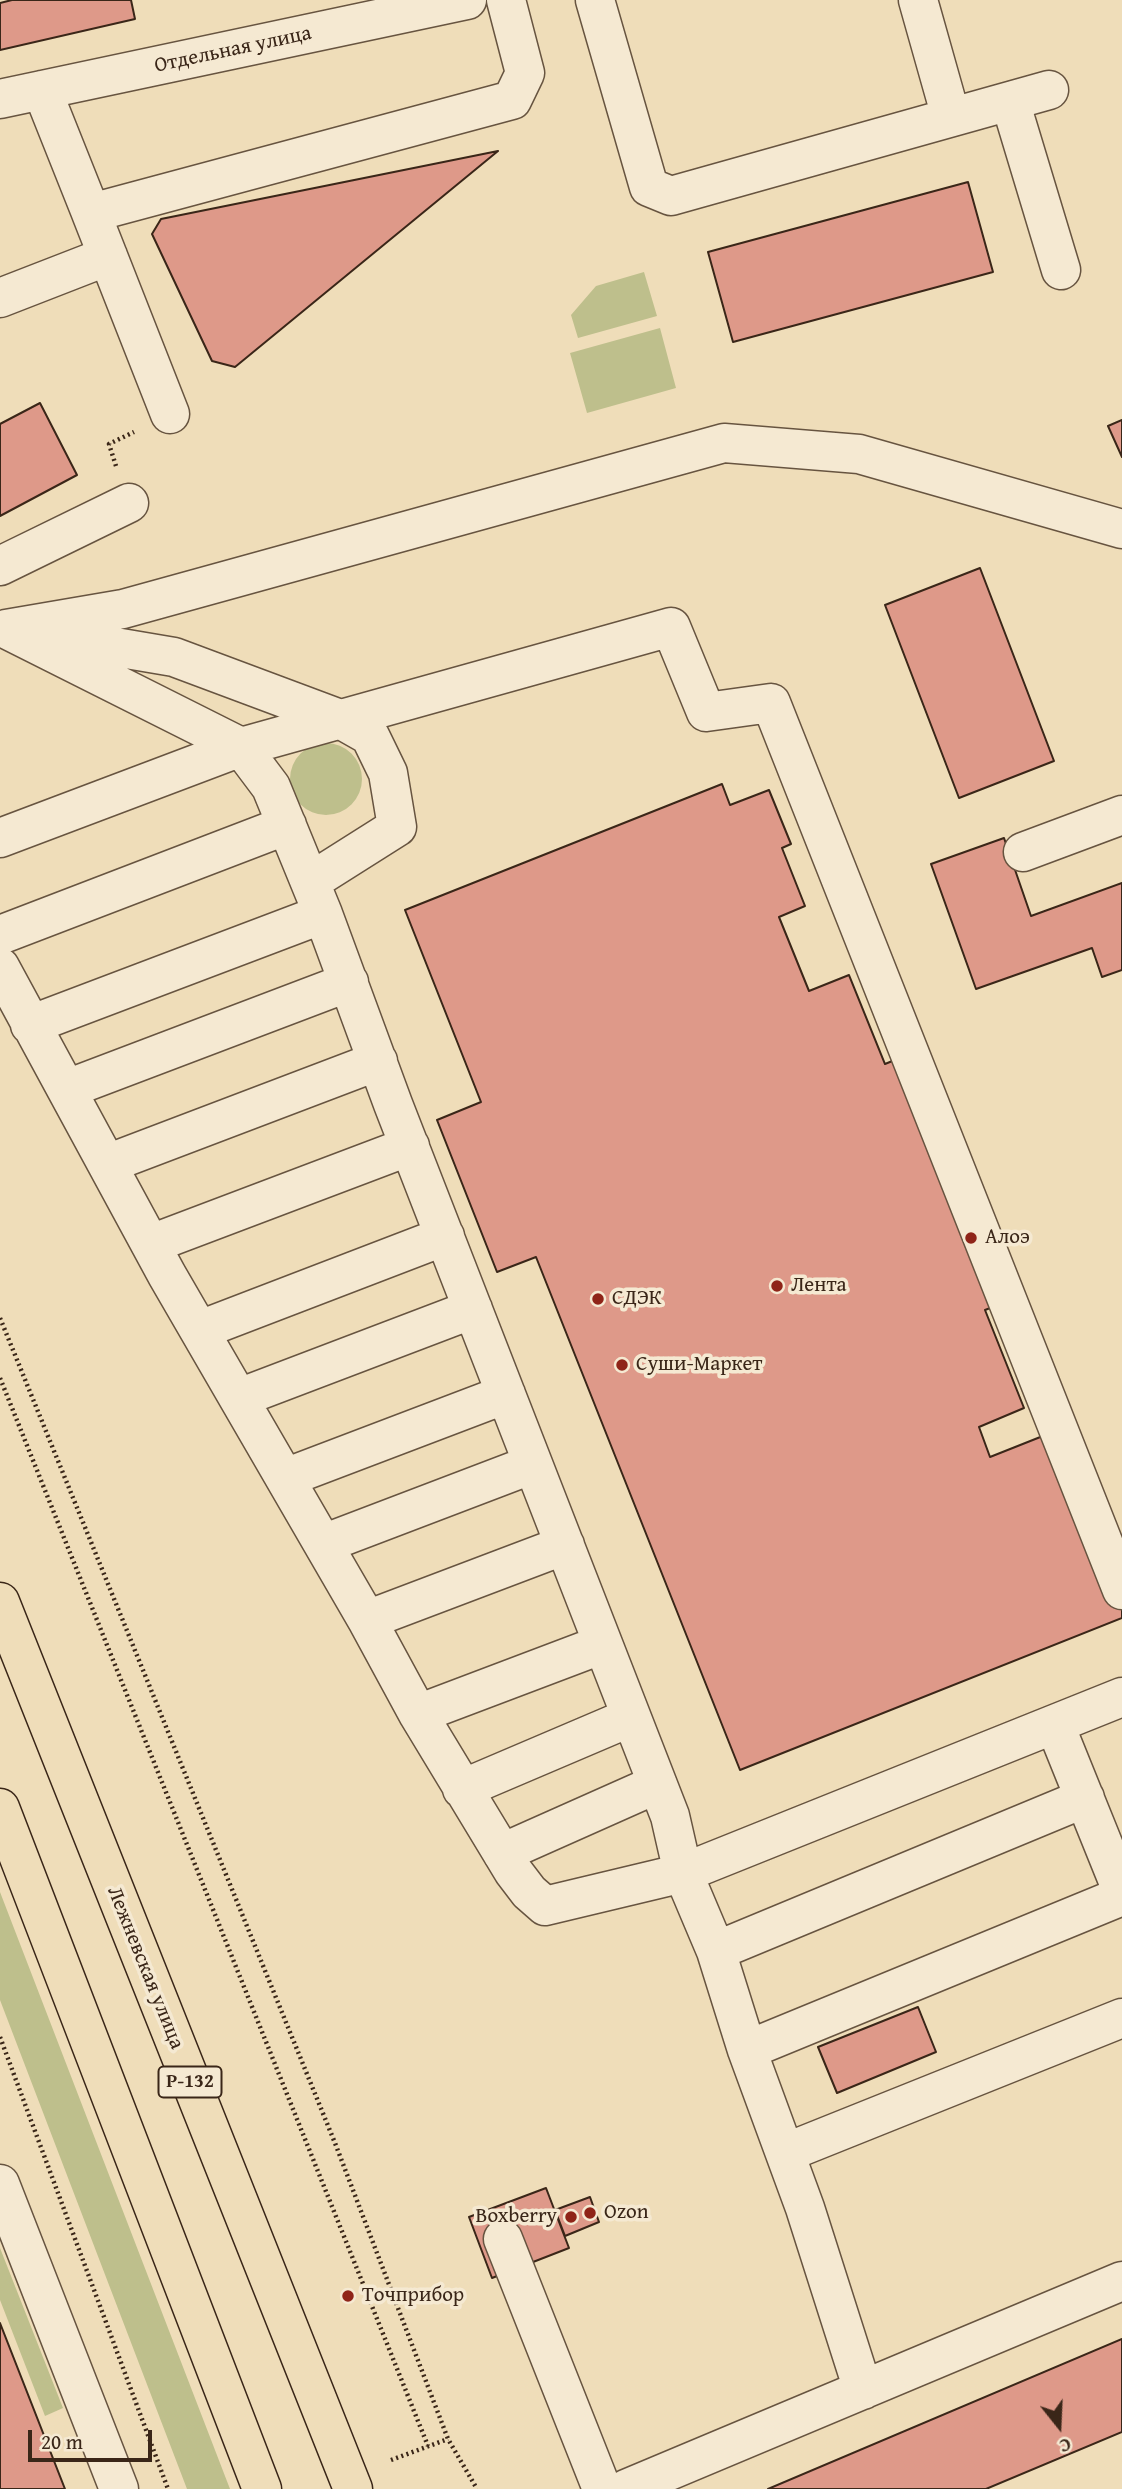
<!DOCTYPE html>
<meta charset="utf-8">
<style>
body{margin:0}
#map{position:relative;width:1122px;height:2489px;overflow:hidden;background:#efddb9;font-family:"Gentium Book Plus",serif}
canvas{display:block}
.north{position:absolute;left:1024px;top:2391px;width:70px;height:70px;-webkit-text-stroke:5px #f5e9d2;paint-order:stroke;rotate:162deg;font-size:19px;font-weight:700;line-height:28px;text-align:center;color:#3a2618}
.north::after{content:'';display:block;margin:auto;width:24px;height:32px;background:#3a2618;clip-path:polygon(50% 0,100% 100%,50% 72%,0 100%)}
.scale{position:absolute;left:28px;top:2430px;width:124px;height:32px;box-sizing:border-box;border:4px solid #3a2618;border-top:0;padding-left:9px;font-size:21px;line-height:24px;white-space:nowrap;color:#3a2618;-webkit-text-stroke:5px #f5e9d2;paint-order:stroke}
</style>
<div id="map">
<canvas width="1122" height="2489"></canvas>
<div class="north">С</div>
<div class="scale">20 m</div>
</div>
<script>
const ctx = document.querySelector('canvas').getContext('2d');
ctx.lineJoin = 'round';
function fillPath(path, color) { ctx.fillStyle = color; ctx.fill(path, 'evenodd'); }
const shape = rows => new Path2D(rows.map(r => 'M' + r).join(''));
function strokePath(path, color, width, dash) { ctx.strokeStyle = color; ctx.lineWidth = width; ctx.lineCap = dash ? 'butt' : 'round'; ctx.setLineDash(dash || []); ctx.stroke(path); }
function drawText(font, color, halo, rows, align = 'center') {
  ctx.font = font + ' "Gentium Book Plus",serif'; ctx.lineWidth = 7; ctx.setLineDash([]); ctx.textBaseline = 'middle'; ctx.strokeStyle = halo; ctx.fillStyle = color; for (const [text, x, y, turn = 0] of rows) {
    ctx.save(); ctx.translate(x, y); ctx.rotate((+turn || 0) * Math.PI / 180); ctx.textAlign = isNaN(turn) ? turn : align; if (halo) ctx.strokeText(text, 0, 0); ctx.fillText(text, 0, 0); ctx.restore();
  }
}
fillPath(shape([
 [644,272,657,316,578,338,571,315,596,286],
 [660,328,676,388,587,413,570,353],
 '290 779a36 36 0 1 1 72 0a36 36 0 1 1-72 0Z',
 [0,1892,230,2489,187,2489,0,2000],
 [0,2248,63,2408,45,2416,0,2300]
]), '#bebf8c');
const building = shape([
 [12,0,131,0,135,19,0,50,0,3,12,0],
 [498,151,235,367,212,361,152,234,161,219,498,151],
 [968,182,993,272,733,342,708,252,968,182],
 [40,403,77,475,0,516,0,424,40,403],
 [1122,420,1122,457,1108,426,1122,420],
 [980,568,1054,761,959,798,885,605,980,568],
 [722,784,730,805,769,790,791,844,782,848,805,906,779,917,809,991,849,975,885,1064,912,1053,1011,1300,985,1310,1024,1408,979,1427,990,1457,1063,1428,1122,1577,1122,1618,740,1770,536,1257,497,1272,437,1120,481,1102,405,910,722,784],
 [1004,838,1031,916,1122,883,1122,970,1102,977,1092,948,976,989,931,864,1004,838],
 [918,2007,936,2052,837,2093,818,2047,918,2007],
 [546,2188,569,2248,492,2278,469,2217,546,2188],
 [590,2197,599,2222,565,2236,555,2210,590,2197],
 [0,2323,65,2489,0,2489,0,2323],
 [1122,2339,1122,2432,986,2489,768,2489,1122,2339]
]);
fillPath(building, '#de9989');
strokePath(building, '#3a2618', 2);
const minor = shape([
 [595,0,649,187,671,196,1049,90],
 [918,0,951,117],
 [42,90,91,213,512,100,525,73,506,0],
 [0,99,467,0],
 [1010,101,1061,270],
 [91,213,170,414],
 [0,298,108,256],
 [0,566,129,503],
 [6,629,241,747,271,787,323,914,393,1104,670,1816,683,1873,716,1951,747,2050,805,2208,863,2390],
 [6,629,123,609,724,443,859,454,1122,529],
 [44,635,174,657,340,719,370,736,388,773,397,827,310,882],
 [0,838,241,747,671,627,706,712,771,703,1122,1590],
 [1023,852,1122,815],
 [0,935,287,825],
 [0,967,167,1275,367,1620,418,1714,513,1871,529,1892,545,1906,683,1873,1122,1697],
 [30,1025,323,914],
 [67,1089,349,982],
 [107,1164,378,1061],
 [151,1244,410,1146],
 [200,1330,445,1236],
 [239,1398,473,1309],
 [285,1478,506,1394],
 [323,1544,533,1464],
 [367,1620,565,1545],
 [418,1714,603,1644],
 [1055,1725,1122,1891],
 [462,1789,631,1717],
 [502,1853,657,1784],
 [716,1951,1085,1798],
 [747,2050,1122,1896],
 [785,2153,1122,2018],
 [0,2184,119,2489],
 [503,2239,602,2489],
 [626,2489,1122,2281]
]);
const highway = shape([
 [0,1602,353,2489],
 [0,1808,262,2489]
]);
strokePath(minor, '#675440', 41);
strokePath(highway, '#3a2618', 41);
strokePath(shape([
 [116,466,109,444,134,432],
 [0,1318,335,2143,448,2439,477,2489],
 [0,1378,428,2446],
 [0,2037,168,2489],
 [391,2460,448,2439]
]), '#3a2618', 4.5, [2, 3.5]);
strokePath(minor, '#f5e9d2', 38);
strokePath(highway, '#efddb9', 38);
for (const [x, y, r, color] of [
 [971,1238,7,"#8f2418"],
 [777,1286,7,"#8f2418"],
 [598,1299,7,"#8f2418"],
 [622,1365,7,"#8f2418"],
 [590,2213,7,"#8f2418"],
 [571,2217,7,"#8f2418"],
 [348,2296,7,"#8f2418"]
]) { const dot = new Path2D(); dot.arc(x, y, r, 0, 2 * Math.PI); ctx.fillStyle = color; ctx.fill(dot); strokePath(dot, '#f5e9d2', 2.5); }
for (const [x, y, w] of [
 [190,2082,63]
]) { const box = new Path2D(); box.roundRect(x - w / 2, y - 15.5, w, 31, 5); ctx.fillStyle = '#f5e9d2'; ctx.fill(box); strokePath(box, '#3a2618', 2); }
drawText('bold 19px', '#3a2618', null, [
 ["Р-132",190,2082]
]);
drawText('21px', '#3a2618', '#f5e9d2', [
 ["Отдельная улица",233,50,-12],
 ["Лежневская улица",145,1968,68]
]);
drawText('21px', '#3a2618', '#f5e9d2', [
 ["Алоэ",985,1238],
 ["Лента",791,1286],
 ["СДЭК",612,1299],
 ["Суши-Маркет",636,1365],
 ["Ozon",604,2213],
 ["Boxberry",557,2217,"right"],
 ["Точприбор",362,2296]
], 'left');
</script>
